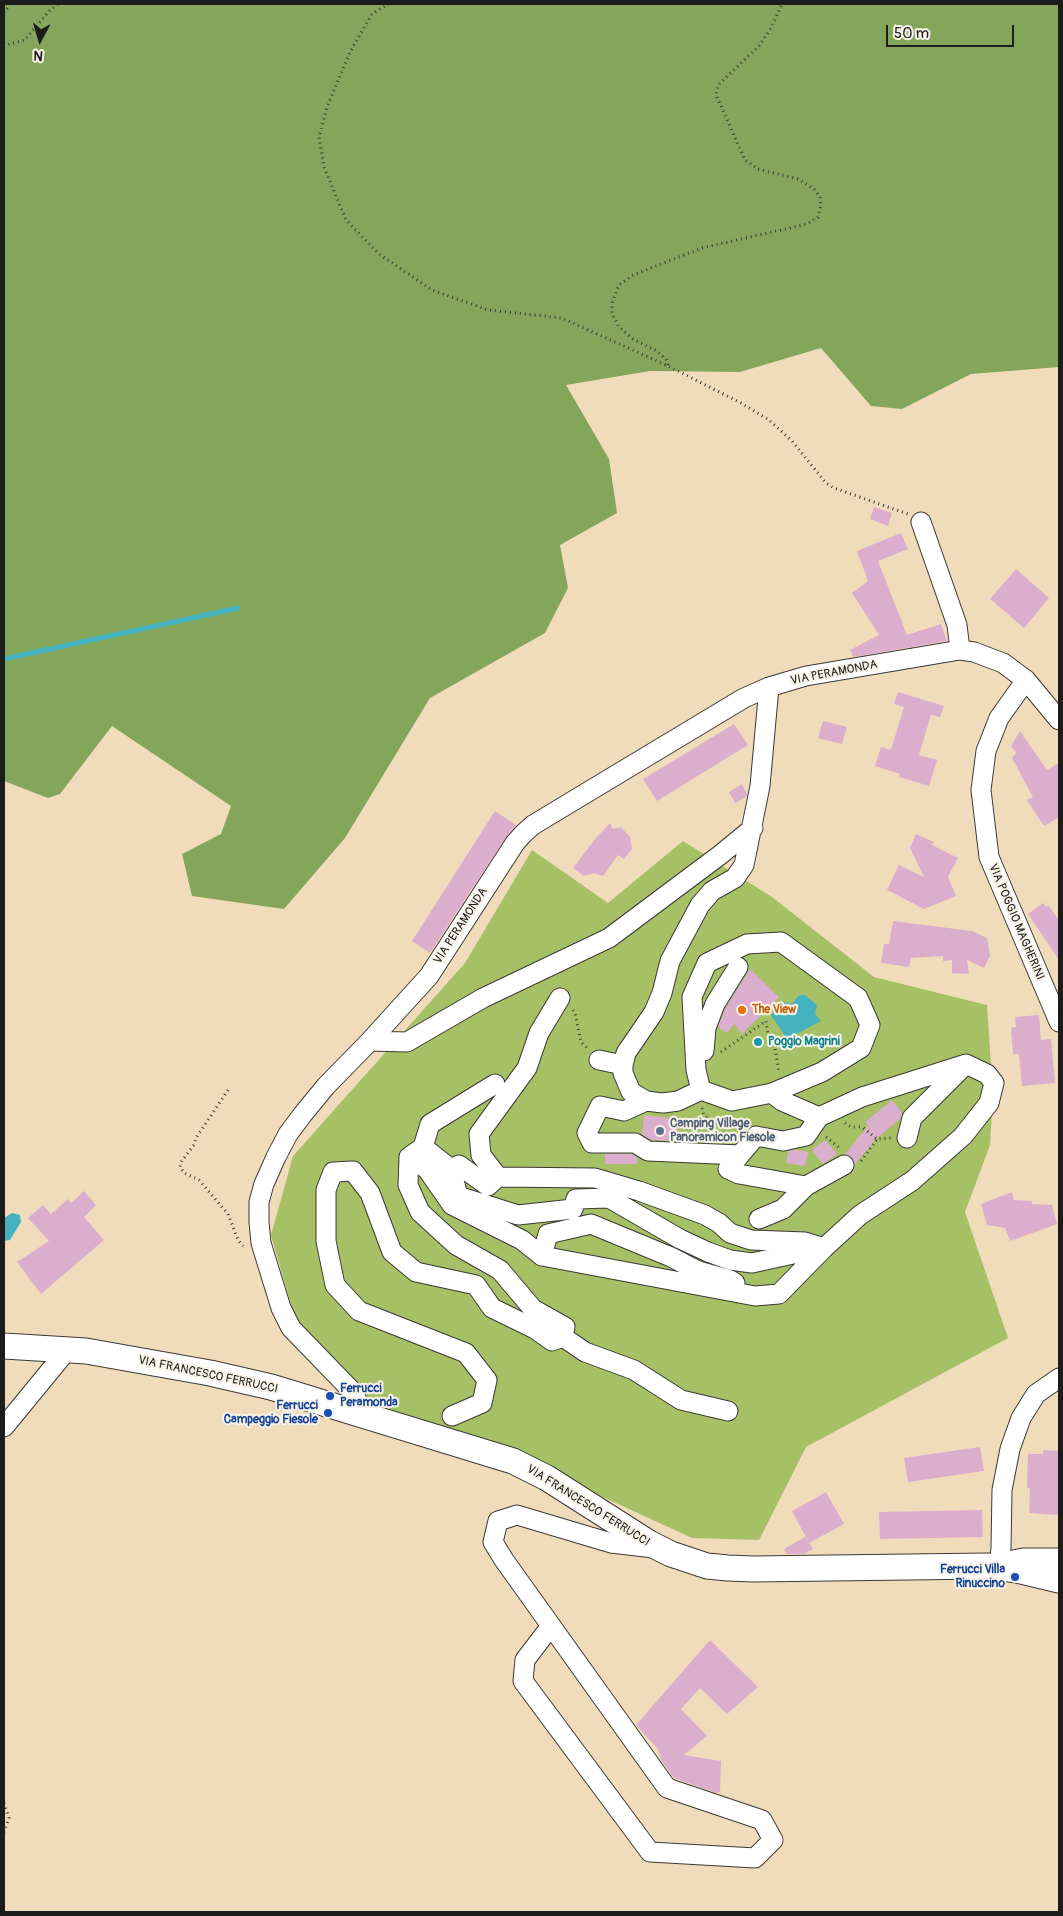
<!DOCTYPE html>
<style>
body{margin:0}
#map{position:relative;width:1063px;height:1916px;overflow:hidden;background:#f0dcbb;font-family:Pangolin,sans-serif}
canvas{display:block}
.frame{position:absolute;inset:0;border:5px solid #1c1c1c;pointer-events:none}
.north{position:absolute;left:15px;top:15px;width:50px;height:50px;-webkit-text-stroke:4px #f7f3e8;paint-order:stroke;rotate:186deg;font-size:14px;font-weight:700;line-height:20px;text-align:center;color:#1c1c1c}
.north::after{content:'';display:block;margin:auto;width:18px;height:22px;background:#1c1c1c;clip-path:polygon(50% 0,100% 100%,50% 72%,0 100%)}
.scale{position:absolute;left:886px;top:25px;width:128px;height:22px;box-sizing:border-box;border:2px solid #1c1c1c;border-top:0;padding-left:6px;font-size:15px;line-height:18px;white-space:nowrap;color:#1c1c1c;-webkit-text-stroke:4px #f7f3e8;paint-order:stroke}
</style>
<div id="map">
<canvas width="1063" height="1916"></canvas>
<div class="frame"></div>
<div class="north">N</div>
<div class="scale">50 m</div>
</div>
<script>
const ctx = document.querySelector('canvas').getContext('2d');
ctx.lineJoin = 'round';
function fillPath(path, color) { ctx.fillStyle = color; ctx.fill(path, 'evenodd'); }
const shape = rows => new Path2D(rows.map(r => 'M' + r).join(''));
function strokePath(path, color, width, dash) { ctx.strokeStyle = color; ctx.lineWidth = width; ctx.lineCap = dash ? 'butt' : 'round'; ctx.setLineDash(dash || []); ctx.stroke(path); }
function drawText(font, color, halo, rows, align = 'center') {
  ctx.font = font + ' Pangolin,sans-serif'; ctx.lineWidth = 4; ctx.setLineDash([]); ctx.textBaseline = 'middle'; ctx.strokeStyle = halo; ctx.fillStyle = color; for (const [text, x, y, turn = 0] of rows) {
    ctx.save(); ctx.translate(x, y); ctx.rotate((+turn || 0) * Math.PI / 180); ctx.textAlign = isNaN(turn) ? turn : align; if (halo) ctx.strokeText(text, 0, 0); ctx.fillText(text, 0, 0); ctx.restore();
  }
}
fillPath(shape([
 [683,841,772,897,874,977,987,1005,993,1094,990,1145,965,1212,1008,1338,806,1447,759,1540,692,1538,518,1458,368,1401,296,1322,271,1235,293,1156,465,963,532,850,608,903]
]), '#a6c066');
fillPath(shape([
 [4,4,1059,4,1059,367,971,374,902,409,871,406,821,348,740,372,650,371,566,385,609,459,617,513,560,545,568,588,545,633,430,698,345,838,284,909,192,896,182,854,221,834,231,806,112,726,60,794,48,798,4,781]
]), '#84a65b');
fillPath(shape([
 [805,995,817,1005,815,1014,821,1021,787,1039,771,1015,783,1002,792,1004,798,996],
 [12,1213,20,1215,21,1222,10,1240,4,1241,4,1218]
]), '#44b3bf');
strokePath(shape([
 [4,659,238,608]
]), '#44b3bf', 5);
fillPath(shape([
 [874,507,892,513,888,526,870,519],
 [901,533,908,549,878,561,907,635,941,624,947,641,853,657,850,650,879,635,852,593,868,581,857,551],
 [1016,569,1049,598,1024,628,990,599],
 [898,692,944,706,940,717,931,715,919,755,937,760,929,786,899,777,900,774,875,766,881,747,891,750,904,707,894,704],
 [823,721,847,727,842,744,818,738],
 [734,724,748,745,657,801,643,779],
 [1020,731,1047,770,1059,763,1059,817,1044,826,1027,800,1033,797,1012,758,1016,753,1011,746],
 [742,784,747,794,746,797,735,803,729,792],
 [495,811,516,825,506,837,430,953,412,941],
 [610,823,613,829,621,827,630,837,632,849,624,859,618,855,603,876,594,873,584,876,573,868,596,838],
 [916,834,934,842,932,845,958,858,948,877,956,896,924,909,887,890,899,865,924,877,910,848],
 [1043,903,1046,907,1048,905,1059,920,1059,960,1028,914],
 [893,921,972,931,987,938,990,956,984,968,967,960,969,974,952,973,952,960,943,961,943,956,911,958,909,967,881,963,884,944,889,944],
 [750,969,779,997,742,1034,734,1024,727,1033,718,1027,725,1009],
 [1039,1015,1041,1040,1051,1039,1055,1083,1022,1086,1019,1054,1013,1054,1011,1028,1016,1027,1015,1017],
 [892,1100,902,1113,900,1119,876,1139,855,1164,850,1156,845,1154,868,1126,865,1122],
 [644,1115,679,1119,677,1141,651,1140,642,1134],
 [825,1140,837,1154,823,1164,812,1150],
 [796,1150,808,1152,805,1166,786,1163,788,1151],
 [605,1154,632,1154,637,1157,637,1164,605,1164],
 [84,1191,96,1205,84,1217,104,1240,41,1294,17,1262,49,1241,28,1218,43,1205,51,1214,68,1199,71,1203],
 [1012,1192,1014,1200,1032,1201,1032,1204,1052,1205,1057,1224,1010,1241,1005,1228,987,1225,981,1204],
 [980,1447,984,1471,908,1482,904,1458],
 [1043,1450,1059,1451,1059,1515,1029,1513,1030,1488,1027,1488,1028,1454,1043,1454],
 [826,1492,844,1524,809,1543,813,1549,804,1554,787,1554,784,1549,805,1537,809,1543,792,1511],
 [982,1510,983,1537,880,1539,879,1512],
 [710,1640,758,1687,727,1714,700,1688,681,1709,707,1736,684,1755,721,1761,720,1792,716,1793,674,1778,661,1760,658,1749,636,1725]
]), '#dcaece');
const minor = shape([
 [921,522,957,625,960,650],
 [1026,680,999,718,986,751,981,790,989,857,1059,1022],
 [370,1041,407,1042,483,998,609,938,720,855,753,828],
 [704,1051,706,1028,715,1004,738,967],
 [599,1060,623,1065],
 [701,1090,696,1070,692,997,707,963,747,944,781,942,858,998,870,1025,861,1048,822,1072,772,1093,732,1101,701,1090,678,1101,663,1103,646,1101,631,1092,623,1073,623,1065,626,1053,654,1012,662,993,670,961,700,905,712,891,735,878,744,865,760,786,769,687],
 [646,1101,624,1111,600,1106,587,1133,592,1143,635,1143,648,1151,740,1155,756,1136,783,1141,806,1136,819,1117],
 [907,1138,912,1118,962,1068],
 [423,1147,430,1124,495,1084],
 [740,1155,728,1169,739,1174,806,1186,844,1165],
 [409,1157,423,1147,451,1169,459,1165,488,1186,498,1177,595,1178,639,1191,705,1215,719,1223,730,1233,751,1240,805,1242,824,1248],
 [451,1169,458,1196,518,1215,573,1209,576,1199,609,1198,680,1239,708,1252,730,1260,752,1263,816,1249],
 [498,1177,481,1155,479,1134,527,1068,539,1033,560,998],
 [759,1219,783,1209,806,1186],
 [542,1256,548,1234,591,1224,671,1257,698,1271,730,1280,735,1283],
 [728,1411,681,1400,634,1370,585,1352,563,1337,565,1327,533,1309,500,1270,456,1245,420,1212,408,1185,409,1157,427,1169,452,1205,522,1240,542,1256,755,1296,779,1294,824,1248,860,1215,912,1181,963,1136,989,1103,994,1083,987,1074,966,1064,862,1097,819,1117,782,1101,772,1093],
 [366,1416,351,1390,291,1328,281,1308,261,1243,259,1222,259,1202,264,1184,276,1157,288,1134,303,1114,326,1086,370,1041,429,976,515,843,523,834,533,825,606,781,744,698,769,687,806,676,960,650,974,652,1003,663,1026,680,1059,720],
 [452,1416,482,1403,487,1380,466,1353,359,1311,335,1285,326,1241,326,1190,333,1172,353,1171,370,1193,392,1252,416,1272,476,1285,492,1308,535,1329,552,1341,563,1337],
 [4,1427,68,1349],
 [999,1567,1001,1548,1002,1490,1010,1449,1021,1418,1036,1394,1059,1378],
 [1000,1567,1013,1560,1023,1558,1059,1558],
 [551,1626,525,1660,523,1681,650,1852,755,1858,773,1840,762,1820,667,1788,504,1560,493,1542,498,1521,517,1515,611,1543,654,1548]
]);
const major = shape([
 [4,1346,86,1351,210,1373,271,1387,513,1461,547,1478,649,1543,671,1554,707,1566,728,1568,753,1569,987,1566,1017,1570,1059,1580]
]);
strokePath(minor, '#3c3934', 21);
strokePath(major, '#3c3934', 27);
strokePath(shape([
 [389,4,372,14,350,52,327,107,319,137,324,167,346,220,379,254,432,290,488,310,562,318,668,366,741,403,769,420,792,441,826,483,834,488,908,514],
 [4,13,10,4],
 [4,43,7,45,25,40,49,11,58,4],
 [668,365,666,359,657,351,633,339,619,327,612,314,612,303,619,285,633,275,702,248,807,224,818,217,821,205,820,197,814,189,798,179,758,169,745,160,716,95,718,85,759,46,771,28,782,4],
 [573,1010,575,1013,581,1042,588,1049],
 [721,1052,766,1021,768,1035,774,1042,779,1072],
 [228,1090,196,1138,194,1145,181,1162,180,1167,184,1173,199,1180,228,1214,238,1240,243,1246],
 [702,1108,704,1115,713,1122,743,1124],
 [845,1123,851,1127,862,1127,877,1139,891,1138],
 [826,1137,841,1149],
 [861,1161,877,1139],
 [4,1803,9,1818,4,1832]
]), '#3c3934', 3, [1, 4]);
strokePath(minor, '#fff', 19);
strokePath(major, '#fff', 25);
for (const [x, y, r, color] of [
 [742,1010,5,"#e8710a"],
 [758,1042,5,"#0f9aa8"],
 [660,1131,5,"#5c6f8a"],
 [330,1396,5,"#1a4fb4"],
 [328,1413,5,"#1a4fb4"],
 [1015,1577,5,"#1a4fb4"]
]) { const dot = new Path2D(); dot.arc(x, y, r, 0, 2 * Math.PI); ctx.fillStyle = color; ctx.fill(dot); strokePath(dot, '#f7f3e8', 2); }
drawText('12px', '#1c1c1c', '#f7f3e8', [
 ["VIA PERAMONDA",834,673,-11],
 ["VIA POGGIO MAGHERINI",1016,922,67],
 ["VIA PERAMONDA",461,926,-57],
 ["VIA FRANCESCO FERRUCCI",208,1375,12],
 ["VIA FRANCESCO FERRUCCI",588,1506,32]
]);
drawText('bold 12px', '#c56008', '#f7f3e8', [
 ["The View",752,1010]
], 'left');
drawText('bold 12px', '#0d838f', '#f7f3e8', [
 ["Poggio Magrini",768,1042]
], 'left');
drawText('bold 12px', '#4e5e75', '#f7f3e8', [
 ["Camping Village",670,1124],
 ["Panoramicon Fiesole",670,1138]
], 'left');
drawText('bold 12px', '#164399', '#f7f3e8', [
 ["Ferrucci",340,1389,"left"],
 ["Peramonda",340,1403,"left"],
 ["Ferrucci",318,1406],
 ["Campeggio Fiesole",318,1420],
 ["Ferrucci Villa",1005,1570],
 ["Rinuccino",1005,1584]
], 'right');
</script>
